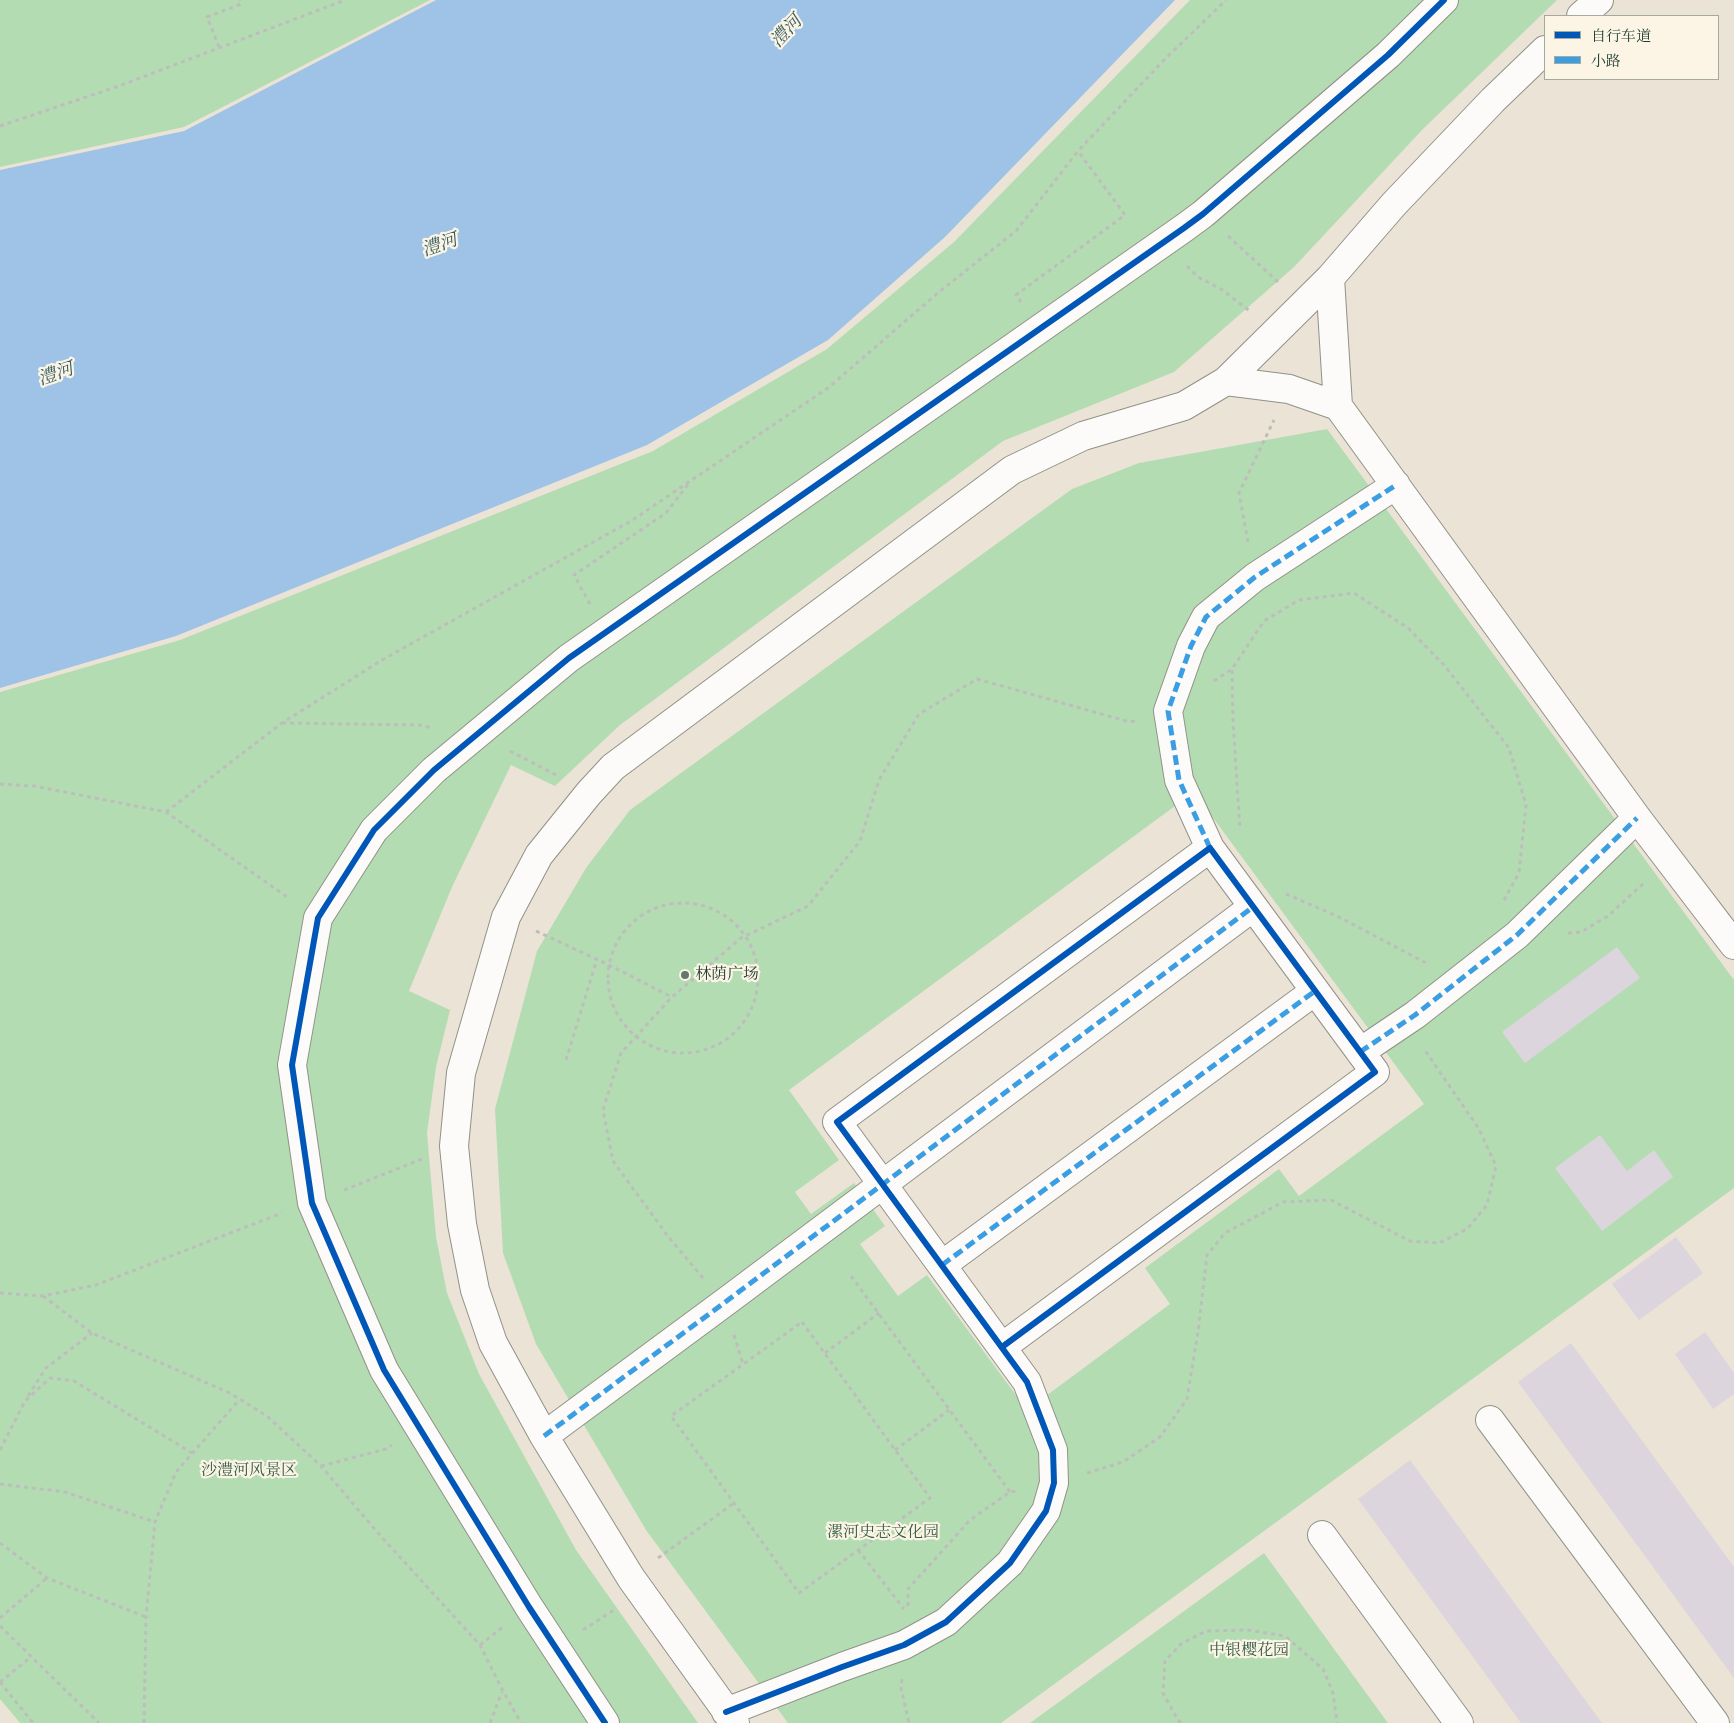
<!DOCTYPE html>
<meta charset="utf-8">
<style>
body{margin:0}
#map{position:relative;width:1734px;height:1723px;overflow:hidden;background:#ebe3d5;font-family:"Libre Bodoni","Noto Serif SC",serif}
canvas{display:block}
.legend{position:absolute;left:1544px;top:15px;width:175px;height:65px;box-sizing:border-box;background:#fcf5e5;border:1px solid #a4ab9e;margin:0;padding:6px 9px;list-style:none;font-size:15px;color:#1f3d34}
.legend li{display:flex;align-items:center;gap:10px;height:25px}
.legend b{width:25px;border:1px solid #a4ab9e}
</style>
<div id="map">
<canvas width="1734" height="1723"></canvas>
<ul class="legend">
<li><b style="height:6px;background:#0057b8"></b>自行车道</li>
<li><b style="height:6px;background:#3c9ee2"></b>小路</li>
</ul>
</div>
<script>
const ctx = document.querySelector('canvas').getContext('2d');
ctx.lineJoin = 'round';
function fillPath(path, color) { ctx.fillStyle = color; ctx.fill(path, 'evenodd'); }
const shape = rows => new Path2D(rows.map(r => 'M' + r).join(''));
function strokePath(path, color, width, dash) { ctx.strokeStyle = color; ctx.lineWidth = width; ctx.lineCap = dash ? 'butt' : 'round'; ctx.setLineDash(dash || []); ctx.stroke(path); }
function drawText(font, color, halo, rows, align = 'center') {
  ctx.font = font + ' "Libre Bodoni","Noto Serif SC",serif'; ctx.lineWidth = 4.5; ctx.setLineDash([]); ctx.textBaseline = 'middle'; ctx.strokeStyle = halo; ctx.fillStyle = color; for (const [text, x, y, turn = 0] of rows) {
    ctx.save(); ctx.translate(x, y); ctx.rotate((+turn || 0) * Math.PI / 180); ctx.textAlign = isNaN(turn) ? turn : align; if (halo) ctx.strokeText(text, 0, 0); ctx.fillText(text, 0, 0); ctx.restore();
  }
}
fillPath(shape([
 [0,0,430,0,184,127,0,167],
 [1190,0,1557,0,1423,129,1294,267,1174,372,1003,441,620,725,555,786,511,765,452,887,409,991,450,1010,436,1067,427,1133,436,1237,447,1293,479,1374,576,1550,698,1723,20,1723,0,1699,0,692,180,640,653,451,827,349,954,242],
 [1327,429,1734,980,1734,1188,1001,1723,788,1723,646,1530,536,1344,503,1253,495,1109,537,951,586,868,630,810,1072,489,1139,463],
 [1194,792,1424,1104,1299,1196,1279,1169,1145,1268,1170,1304,1027,1410,927,1275,898,1296,860,1244,885,1226,854,1183,811,1214,795,1192,839,1160,789,1090],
 [1264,1553,1388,1723,1030,1723]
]), '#b4dcb2');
fillPath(shape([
 [436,0,1175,0,945,237,828,340,647,445,176,636,0,688,0,170,184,131]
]), '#9fc3e6');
fillPath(shape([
 [1617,947,1640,978,1525,1063,1502,1032],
 [1600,1135,1627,1171,1654,1150,1673,1177,1602,1231,1555,1168],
 [1676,1237,1703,1273,1639,1320,1612,1284],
 [1705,1332,1734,1373,1734,1394,1713,1409,1675,1354],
 [1571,1343,1734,1567,1734,1678,1518,1382],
 [1410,1460,1602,1723,1521,1723,1358,1499]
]), '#dcd5dd');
const minor = shape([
 [1581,16,1599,0],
 [1330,278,1338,406],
 [1226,381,1289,389,1338,406,1637,818,1734,945],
 [1210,848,1179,780,1168,711,1191,646,1206,617,1255,577,1396,485],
 [1360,1052,1415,1015,1517,935,1637,818],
 [942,1265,1315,991],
 [1490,1420,1715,1723],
 [544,1436,724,1303,1253,907],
 [1322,1535,1459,1723],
 [726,1712,842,1667,904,1645,946,1622,1010,1563,1046,1511,1054,1483,1053,1450,1027,1382,837,1122,1210,848,1375,1072,1002,1347],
 [605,1723,529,1607,384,1370,312,1203,292,1065,318,918,374,830,434,770,569,658,1184,228,1203,214,1388,55,1444,0],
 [735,1723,631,1578,544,1436,493,1343,475,1290,462,1224,454,1146,461,1073,506,917,539,855,589,793,613,767,1012,470,1083,436,1184,406,1226,381,1330,278,1394,204,1493,100,1545,50]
]);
strokePath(minor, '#909289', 30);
strokePath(shape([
 [219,47,207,17,241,4,240,0],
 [0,126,119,86,345,0],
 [1228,236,1278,282],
 [1187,266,1198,277,1221,289,1251,312],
 [1021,302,1016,295,1125,215,1078,151],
 [1248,542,1239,493,1274,420],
 [590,604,574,575,666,513,689,483],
 [1232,670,1233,721,1240,830],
 [1214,681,1232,669,1264,621,1299,600,1354,593,1408,628,1444,665,1509,748,1526,805,1519,873,1504,900],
 [282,723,419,725,433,728],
 [510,751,560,777],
 [0,784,34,786,166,812,290,899],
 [166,812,282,723,382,660,631,521,828,388,939,292,1016,231,1078,151,1164,60,1226,0],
 [1286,894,1337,916,1428,964],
 '608 978a75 75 0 1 1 150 0a75 75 0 1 1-150 0Z',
 [536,931,609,965,672,997],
 [1568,933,1581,932,1608,916,1644,883],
 [566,1060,597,959],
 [344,1190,422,1159],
 [851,1276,1010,1492],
 [703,1278,667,1235,613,1161,603,1110,621,1053,672,997,741,938,808,906,860,841,879,780,919,714,977,679,1130,722,1135,721],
 [0,1293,43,1296,96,1285,282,1213],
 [43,1296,92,1333,230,1393,267,1416,321,1466,378,1533,480,1645,503,1691,521,1723],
 [802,1322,930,1498,799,1593,671,1416,802,1322],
 [734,1335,743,1364],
 [825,1353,879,1313],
 [28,1396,46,1368,92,1333],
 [0,1450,25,1401,50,1378,74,1381,192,1453],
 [895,1450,949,1410],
 [321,1466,386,1449,392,1445],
 [1087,1473,1123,1462,1160,1437,1187,1399,1198,1332,1207,1255,1225,1233,1283,1202,1331,1200,1410,1241,1439,1243,1467,1229,1487,1205,1496,1166,1479,1129,1424,1049],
 [0,1484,65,1492,155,1522],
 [0,1543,47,1578,146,1617],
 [858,1550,904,1609],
 [658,1558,734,1503],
 [908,1606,908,1589,970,1520,1010,1492,1018,1491],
 [0,1618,47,1578],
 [0,1626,99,1723],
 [583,1630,614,1610],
 [480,1645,503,1627],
 [902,1679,901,1688,909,1723],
 [0,1682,33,1723],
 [0,1682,31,1657],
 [144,1723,146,1617,155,1522,176,1472,239,1400],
 [490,1723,502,1692],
 [1181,1723,1178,1720,1163,1693,1165,1661,1181,1644,1206,1631,1248,1630,1285,1636,1323,1669,1333,1693,1337,1723]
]), '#bdbebc', 3, [4, 4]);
strokePath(minor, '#fcfbf9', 28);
strokePath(shape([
 [1210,848,1179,780,1168,711,1191,646,1206,617,1255,577,1396,485],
 [1360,1052,1415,1015,1517,935,1637,818],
 [942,1265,1315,991],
 [544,1436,724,1303,1253,907]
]), '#3c9ee2', 5, [10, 5]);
strokePath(shape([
 [726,1712,842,1667,904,1645,946,1622,1010,1563,1046,1511,1054,1483,1053,1450,1027,1382,837,1122,1210,848,1375,1072,1002,1347],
 [605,1723,529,1607,384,1370,312,1203,292,1065,318,918,374,830,434,770,569,658,1184,228,1203,214,1388,55,1444,0]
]), '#0057b8', 6);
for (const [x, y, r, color] of [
 [685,975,5,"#66776c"]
]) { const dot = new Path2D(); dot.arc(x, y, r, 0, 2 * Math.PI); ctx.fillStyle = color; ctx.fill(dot); strokePath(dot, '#fcf5e5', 2); }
drawText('16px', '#1f3d34', '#fcf5e5', [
 ["林荫广场",695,975]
], 'left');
drawText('16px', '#345c47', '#fcf5e5', [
 ["沙澧河风景区",249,1471],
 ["漯河史志文化园",883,1533],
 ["中银樱花园",1249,1651]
]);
drawText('italic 18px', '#375b62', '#fcf5e5', [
 ["澧河",787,32,-47],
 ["澧河",440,246,-19],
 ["澧河",56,375,-19]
]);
</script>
